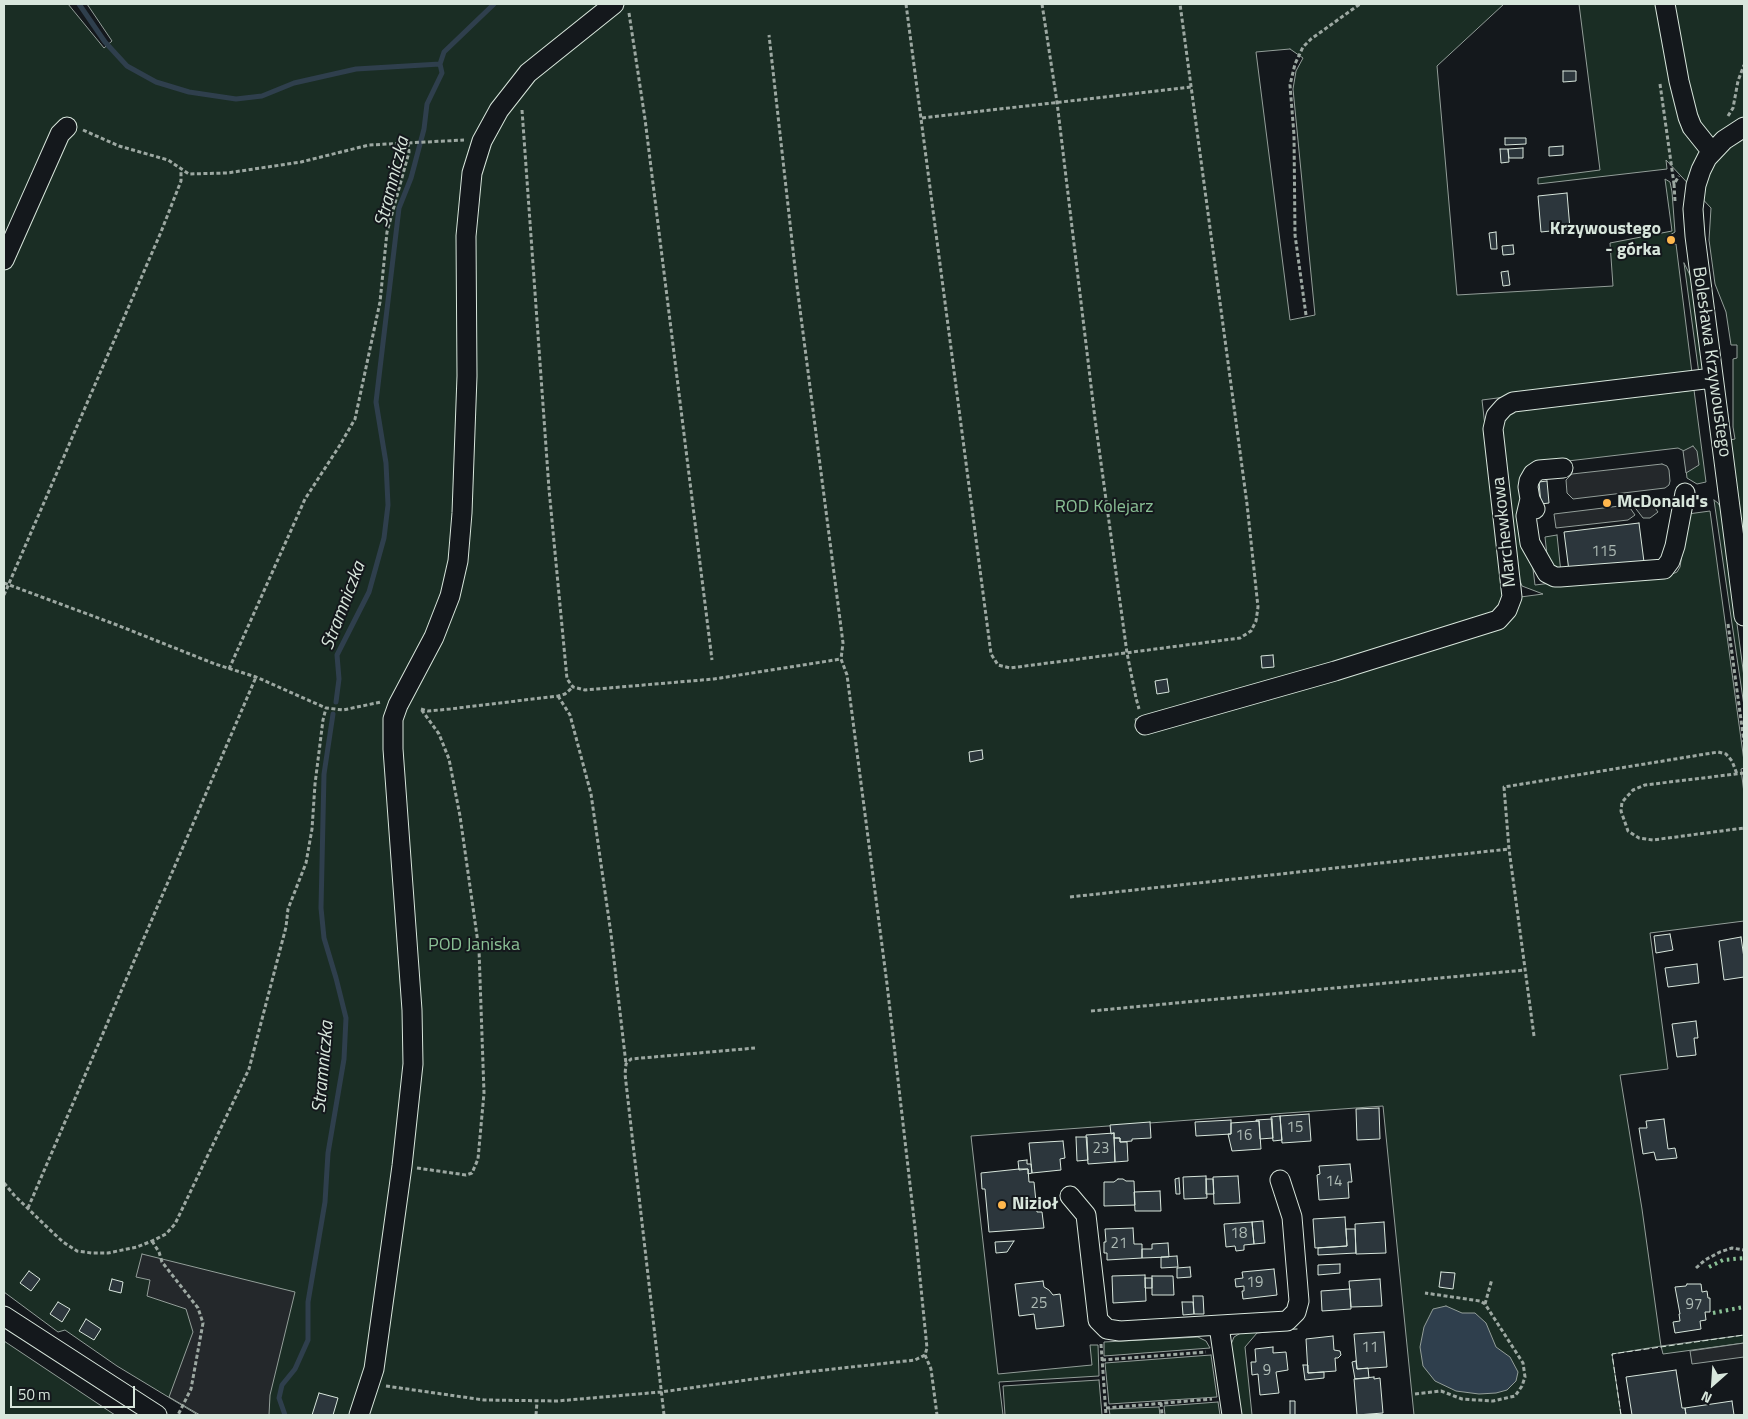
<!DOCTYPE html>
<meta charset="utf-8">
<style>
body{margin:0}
#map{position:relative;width:1748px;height:1419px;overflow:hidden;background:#14181c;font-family:"Titillium Web",sans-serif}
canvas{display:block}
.frame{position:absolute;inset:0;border:5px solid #d8e6dc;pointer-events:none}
.north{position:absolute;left:1688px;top:1359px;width:50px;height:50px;-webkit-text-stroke:4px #14181c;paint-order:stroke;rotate:206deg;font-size:14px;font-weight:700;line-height:20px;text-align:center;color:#d8e6dc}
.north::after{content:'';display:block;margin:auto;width:18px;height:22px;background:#d8e6dc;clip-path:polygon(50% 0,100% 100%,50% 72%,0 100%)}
.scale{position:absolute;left:10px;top:1386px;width:125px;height:22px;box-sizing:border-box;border:2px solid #d8e6dc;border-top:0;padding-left:6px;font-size:15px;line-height:18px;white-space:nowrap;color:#d8e6dc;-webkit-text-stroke:4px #14181c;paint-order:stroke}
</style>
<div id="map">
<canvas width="1748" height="1419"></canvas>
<div class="frame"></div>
<div class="north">N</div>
<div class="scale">50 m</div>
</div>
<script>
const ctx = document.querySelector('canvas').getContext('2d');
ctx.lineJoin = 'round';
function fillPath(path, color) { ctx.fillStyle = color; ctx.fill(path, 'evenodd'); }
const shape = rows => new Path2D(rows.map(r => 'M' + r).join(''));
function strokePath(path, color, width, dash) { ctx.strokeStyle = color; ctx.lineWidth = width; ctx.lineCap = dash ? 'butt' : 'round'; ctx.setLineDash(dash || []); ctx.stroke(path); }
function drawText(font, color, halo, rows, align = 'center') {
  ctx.font = font + ' "Titillium Web",sans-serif'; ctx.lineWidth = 4; ctx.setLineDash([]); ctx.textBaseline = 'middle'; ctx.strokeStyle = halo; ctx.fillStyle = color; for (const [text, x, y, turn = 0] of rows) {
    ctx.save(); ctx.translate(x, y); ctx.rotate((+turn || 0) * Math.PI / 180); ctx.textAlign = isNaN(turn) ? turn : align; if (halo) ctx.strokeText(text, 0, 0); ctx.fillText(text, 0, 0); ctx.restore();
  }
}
const green = shape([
 [4,4,68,4,104,48,112,41,87,4,1504,4,1437,66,1457,295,1613,286,1610,243,1672,231,1665,179,1670,182,1672,192,1675,232,1670,235,1672,244,1676,244,1692,373,1482,400,1505,600,1493,613,1258,685,1135,719,1139,733,1248,704,1492,628,1513,598,1543,594,1522,586,1516,570,1501,422,1504,412,1694,390,1706,482,1697,484,1687,478,1684,451,1678,448,1534,465,1532,561,1535,585,1594,578,1670,575,1677,572,1680,567,1688,514,1710,511,1744,761,1744,768,1741,769,1744,793,1744,921,1650,933,1668,1069,1620,1075,1642,1209,1661,1346,1744,1335,1744,1343,1663,1354,1661,1346,1612,1354,1621,1415,1414,1415,1383,1106,971,1136,998,1374,1092,1365,1090,1345,1098,1345,1099,1376,999,1382,1003,1415,198,1415,117,1366,65,1330,58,1332,4,1292,4,4],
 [1290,49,1303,58,1296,71,1293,89,1315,315,1290,320,1256,52,1290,49],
 [1579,4,1744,4,1744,553,1730,440,1735,439,1733,427,1733,359,1737,358,1737,345,1731,345,1726,312,1715,284,1709,240,1711,208,1666,160,1667,169,1538,184,1538,178,1600,170,1579,4],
 [1684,263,1692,279,1704,368,1699,374,1684,263],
 [1714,500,1718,503,1722,510,1744,677,1744,706,1714,500],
 [1557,535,1561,573,1548,564,1545,537,1557,535],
 [1297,1329,1257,1333,1245,1347,1252,1415,1240,1415,1230,1347,1234,1337,1244,1331,1297,1329],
 [1198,1337,1206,1341,1210,1348,1104,1356,1104,1342,1198,1337],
 [4,1341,115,1415,4,1415,4,1341],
 [1211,1355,1217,1397,1109,1404,1105,1363,1211,1355],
 [1099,1380,1102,1415,1005,1415,1003,1386,1099,1380],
 [1218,1402,1220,1415,1165,1415,1164,1406,1218,1402],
 [1159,1407,1160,1415,1110,1415,1109,1409,1159,1407]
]);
fillPath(green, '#1a2d24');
strokePath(green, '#939e99', 1);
const parking = shape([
 [1693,446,1697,451,1699,465,1686,473,1683,451,1693,446],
 [1662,464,1667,466,1669,470,1670,481,1669,485,1665,488,1573,499,1567,493,1566,480,1572,474,1662,464],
 [1651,502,1658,512,1650,518,1643,518,1633,505,1651,502],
 [1628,505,1635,515,1628,520,1556,528,1554,514,1628,505],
 [142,1254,295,1292,270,1395,269,1415,200,1415,169,1397,193,1332,186,1309,147,1296,150,1280,136,1277,142,1254],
 [1744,1343,1744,1357,1692,1364,1690,1351,1744,1343]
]);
fillPath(parking, '#24282b');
strokePath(parking, '#939e99', 1);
const water = shape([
 [1446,1306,1462,1313,1475,1313,1486,1323,1496,1347,1510,1357,1518,1372,1516,1381,1507,1390,1496,1393,1479,1394,1456,1391,1435,1381,1423,1366,1420,1347,1424,1327,1433,1309,1446,1306]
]);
fillPath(water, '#2f3f4d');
strokePath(water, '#939e99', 1);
strokePath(shape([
 [79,4,105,42,127,66,156,82,189,92,236,99,262,96,294,83,356,69,440,64],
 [336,702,339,679,337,655,369,592,384,538,388,505,386,463,376,402,399,208,411,178,424,129,427,104,442,73,440,64,444,52,494,4],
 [285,1415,279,1398,282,1385,295,1369,308,1340,308,1302,325,1202,328,1153,344,1059,346,1018,336,978,324,938,321,908,324,774,333,714]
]), '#2f3f4d', 5);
const building = shape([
 [1563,71,1576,71,1576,81,1563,82,1563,71],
 [1505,138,1526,138,1526,144,1505,145,1505,138],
 [1563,146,1563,155,1549,156,1549,147,1563,146],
 [1523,148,1523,158,1509,158,1508,149,1523,148],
 [1500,149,1508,149,1509,162,1501,163,1500,149],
 [1567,193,1570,229,1541,232,1538,196,1567,193],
 [1496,232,1497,249,1491,249,1489,233,1496,232],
 [1513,245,1514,254,1503,255,1502,246,1513,245],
 [1508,271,1510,285,1503,286,1501,272,1508,271],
 [1547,481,1549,503,1541,504,1539,482,1547,481],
 [1639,523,1644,562,1569,571,1564,532,1639,523],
 [1273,655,1274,667,1262,668,1261,656,1273,655],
 [1167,679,1169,692,1157,694,1155,681,1167,679],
 [982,750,983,759,970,762,969,752,982,750],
 [1670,934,1673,950,1656,953,1654,936,1670,934],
 [1741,937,1744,958,1744,977,1724,980,1719,941,1741,937],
 [1697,964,1699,983,1668,987,1665,968,1697,964],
 [1696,1021,1698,1038,1694,1038,1696,1055,1677,1057,1672,1024,1696,1021],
 [1379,1108,1380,1139,1357,1140,1356,1109,1379,1108],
 [1309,1114,1311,1141,1282,1143,1280,1116,1309,1114],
 [1280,1116,1282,1140,1273,1141,1271,1117,1280,1116],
 [1272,1119,1273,1138,1260,1139,1259,1121,1256,1121,1256,1120,1272,1119],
 [1664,1119,1668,1149,1675,1148,1677,1158,1656,1160,1654,1152,1643,1154,1639,1128,1647,1128,1646,1121,1664,1119],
 [1231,1120,1231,1134,1196,1136,1195,1122,1231,1120],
 [1259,1121,1261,1149,1232,1151,1228,1134,1231,1134,1231,1123,1259,1121],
 [1150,1122,1151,1138,1132,1139,1132,1141,1120,1142,1120,1138,1114,1138,1114,1133,1111,1134,1110,1125,1150,1122],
 [1114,1133,1115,1162,1088,1164,1086,1135,1114,1133],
 [1076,1137,1087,1137,1088,1160,1077,1161,1076,1137],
 [1114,1138,1120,1138,1120,1142,1127,1142,1128,1161,1115,1162,1114,1138],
 [1063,1141,1065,1158,1060,1159,1061,1170,1032,1173,1029,1143,1063,1141],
 [1027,1160,1027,1164,1031,1164,1032,1173,1028,1174,1028,1169,1019,1170,1018,1161,1027,1160],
 [1350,1164,1352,1182,1348,1182,1349,1198,1319,1200,1317,1175,1320,1174,1319,1166,1350,1164],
 [1019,1169,1028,1169,1029,1182,1034,1182,1037,1212,1042,1212,1044,1228,989,1232,985,1189,982,1189,981,1173,1019,1169],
 [1206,1176,1207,1198,1184,1199,1183,1177,1206,1176],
 [1238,1176,1240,1203,1214,1204,1213,1177,1238,1176],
 [1179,1178,1180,1194,1176,1194,1175,1179,1179,1178],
 [1118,1179,1123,1179,1126,1181,1134,1181,1135,1205,1104,1206,1104,1182,1114,1182,1118,1179],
 [1206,1179,1213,1179,1214,1194,1206,1194,1206,1179],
 [1160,1191,1161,1211,1135,1211,1134,1192,1160,1191],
 [1345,1217,1347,1246,1315,1248,1313,1219,1345,1217],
 [1263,1221,1265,1243,1254,1244,1252,1222,1263,1221],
 [1252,1222,1254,1244,1244,1245,1244,1250,1236,1251,1235,1246,1226,1247,1224,1224,1252,1222],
 [1384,1222,1386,1253,1356,1254,1355,1224,1384,1222],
 [1133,1228,1134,1244,1142,1244,1142,1258,1107,1260,1107,1253,1104,1253,1104,1242,1106,1242,1105,1229,1133,1228],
 [1346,1229,1355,1229,1356,1253,1318,1255,1318,1248,1347,1246,1346,1229],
 [1014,1241,1007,1252,996,1253,995,1242,1014,1241],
 [1168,1243,1169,1257,1142,1258,1142,1249,1152,1249,1152,1244,1168,1243],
 [1177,1256,1178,1267,1161,1268,1161,1257,1177,1256],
 [1340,1264,1340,1273,1318,1275,1318,1265,1340,1264],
 [1190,1267,1191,1277,1177,1278,1177,1268,1190,1267],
 [1274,1269,1277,1295,1243,1299,1242,1291,1244,1291,1244,1286,1236,1287,1235,1279,1243,1278,1242,1272,1274,1269],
 [29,1271,40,1279,31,1291,20,1283,29,1271],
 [1441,1272,1455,1273,1453,1289,1439,1287,1441,1272],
 [1145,1275,1146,1301,1113,1303,1112,1276,1145,1275],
 [1152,1276,1173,1276,1174,1295,1152,1295,1152,1276],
 [1145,1278,1152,1278,1152,1288,1145,1288,1145,1278],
 [112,1279,123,1282,121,1293,109,1290,112,1279],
 [1380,1279,1382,1306,1351,1307,1349,1281,1380,1279],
 [1043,1281,1044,1287,1049,1290,1053,1295,1060,1294,1064,1326,1036,1329,1034,1314,1019,1316,1015,1284,1043,1281],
 [1687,1284,1701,1284,1702,1292,1707,1291,1708,1298,1710,1298,1710,1312,1705,1312,1706,1320,1700,1321,1701,1329,1675,1333,1673,1322,1680,1321,1679,1314,1680,1314,1675,1287,1686,1286,1687,1284],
 [1350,1289,1351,1309,1322,1311,1321,1291,1350,1289],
 [1193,1296,1203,1296,1204,1314,1194,1314,1193,1296],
 [58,1302,70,1309,62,1322,50,1314,58,1302],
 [1182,1302,1193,1302,1194,1314,1183,1315,1182,1302],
 [86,1319,101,1329,94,1340,79,1331,86,1319],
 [1384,1332,1387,1367,1357,1369,1354,1334,1384,1332],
 [1333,1336,1334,1350,1340,1351,1341,1355,1338,1358,1335,1358,1336,1371,1308,1373,1306,1339,1333,1336],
 [1273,1347,1273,1353,1286,1352,1288,1370,1276,1372,1279,1393,1260,1395,1258,1374,1252,1375,1251,1362,1256,1362,1255,1349,1273,1347],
 [1356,1361,1357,1369,1368,1368,1369,1378,1355,1379,1352,1362,1356,1361],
 [1303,1365,1308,1365,1308,1373,1324,1372,1324,1378,1305,1380,1303,1365],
 [1676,1370,1682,1408,1685,1408,1686,1415,1632,1415,1626,1377,1676,1370],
 [1374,1377,1374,1379,1380,1378,1383,1413,1357,1415,1354,1379,1374,1377],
 [319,1393,338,1398,333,1415,312,1415,319,1393],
 [1290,1401,1295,1401,1295,1415,1290,1415,1290,1401],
 [1732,1401,1734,1415,1686,1415,1685,1408,1732,1401]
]);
fillPath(building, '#2c363c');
strokePath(building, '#d8e6dc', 1);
const minor = shape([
 [1665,4,1679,81,1688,117,1692,127,1712,152],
 [1744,127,1724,140,1707,158,1701,170,1696,185,1693,209,1695,236,1744,616],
 [4,260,60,134,67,127],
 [1530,499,1526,516,1530,543,1547,573,1555,577,1560,577,1664,569,1670,561,1675,546,1685,493],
 [1535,509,1530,499,1528,487,1529,481,1533,474,1539,470,1563,468],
 [1145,725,1335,671,1498,620,1507,610,1512,597,1493,429,1496,416,1504,407,1513,402,1713,378],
 [1070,1196,1086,1215,1098,1320,1107,1329,1120,1331,1287,1321,1296,1312,1299,1301,1292,1217,1280,1180],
 [4,1316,157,1415],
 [1219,1326,1232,1415],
 [359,1415,374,1369,402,1166,413,1064,412,1010,393,749,393,719,398,705,434,637,450,596,458,561,462,513,467,376,466,236,472,173,482,141,499,110,528,73,614,4]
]);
strokePath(minor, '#d8e6dc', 21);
strokePath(shape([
 [906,4,991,654,998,665,1010,668,1240,638,1251,631,1256,621,1258,607,1247,504,1180,4],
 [1042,4,1057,102,1095,419,1127,653,1136,698,1139,709],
 [629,13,645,119,712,660],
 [1660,84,1674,184],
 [522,110,549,489,567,679,573,687,585,690,714,679,841,659],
 [1728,116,1733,108,1738,81,1744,65],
 [922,118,1191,87],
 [83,130,119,146,168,160,189,174,227,173,301,162,369,145,464,140],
 [1675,201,1674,184,1679,176],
 [1306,315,1295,235,1294,135,1290,85,1295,64,1303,47,1311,39,1360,4],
 [4,583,117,625,215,664,256,677,326,708,343,710,381,702],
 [4,595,161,232,181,181,181,170],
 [1728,624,1744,742],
 [229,669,305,499,340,445,355,419,380,302,387,232,409,152,408,143],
 [558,696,570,715,591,794,611,934,626,1064],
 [421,709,428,711,450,709,558,696,565,694,573,687],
 [1744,773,1645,785,1633,790,1622,802,1621,811,1628,831,1639,838,1653,840,1744,828],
 [1070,897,1509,849],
 [1091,1011,1525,970],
 [1534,1036,1509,849,1504,787,1718,752,1726,754,1732,761,1737,774],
 [417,1168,466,1175,472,1173,478,1159,484,1093,479,950,460,816,449,759,439,734,421,709],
 [4,1183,14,1195,48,1228,63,1242,77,1251,92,1253,108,1253,137,1247,152,1241,166,1234,175,1224,249,1069,286,927,288,909,306,863,312,829,315,784,323,720,326,708],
 [28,1208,256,677],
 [152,1241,159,1252,162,1262,198,1308,203,1323,191,1389,178,1415],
 [1696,1268,1705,1260,1720,1252,1732,1248,1744,1250],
 [1485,1304,1492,1279],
 [1101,1344,1106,1415],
 [925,1355,931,1369,937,1415],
 [1102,1360,1206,1352],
 [386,1386,484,1400,557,1401,661,1392,797,1373,915,1360,925,1355,927,1348,915,1228,887,984,847,675,841,659,843,643,797,286,769,35],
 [1415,1394,1441,1391,1462,1399,1493,1401,1515,1396,1522,1386,1525,1377,1523,1363,1485,1304,1480,1301,1425,1293],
 [1161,1403,1162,1415],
 [1106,1408,1212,1399],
 [536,1415,537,1402],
 [664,1415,625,1074,626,1064,631,1059,755,1048]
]), '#9da8a2', 3, [4, 2.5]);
strokePath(minor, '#14181c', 19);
strokePath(shape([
 [1709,1267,1723,1260,1744,1258],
 [1713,1313,1744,1307]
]), '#8ac095', 4, [2.5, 4]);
strokePath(shape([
 [1621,1415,1612,1354,1744,1335]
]), '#d8e6dc', 1, [6, 2.5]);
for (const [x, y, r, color] of [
 [1671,240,5,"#ffb74d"],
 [1607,503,5,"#ffb74d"],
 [1002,1205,5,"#ffb74d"]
]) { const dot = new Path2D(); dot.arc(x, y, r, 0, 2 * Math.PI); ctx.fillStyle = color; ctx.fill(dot); strokePath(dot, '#14181c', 2); }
drawText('15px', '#adbab4', null, [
 ["115",1604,552],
 ["15",1295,1128],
 ["16",1244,1136],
 ["23",1101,1149],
 ["14",1334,1182],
 ["18",1239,1234],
 ["21",1119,1244],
 ["19",1255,1283],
 ["25",1039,1304],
 ["97",1694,1305],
 ["11",1370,1348],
 ["9",1267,1371]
]);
drawText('bold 18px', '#d8e6dc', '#14181c', [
 ["Krzywoustego",1661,230,"right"],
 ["- górka",1661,251,"right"],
 ["McDonald's",1617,503],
 ["Nizioł",1012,1205]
], 'left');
drawText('18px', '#d8e6dc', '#14181c', [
 ["Bolesława Krzywoustego",1711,362,82],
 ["Marchewkowa",1505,532,-96]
]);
drawText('18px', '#8ac095', '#14181c', [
 ["ROD Kolejarz",1104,508],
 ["POD Janiska",474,946]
]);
drawText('italic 19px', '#d8e6dc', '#14181c', [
 ["Stramniczka",393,182,-76],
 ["Stramniczka",344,606,-69],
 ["Stramniczka",324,1067,-85]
]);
</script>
